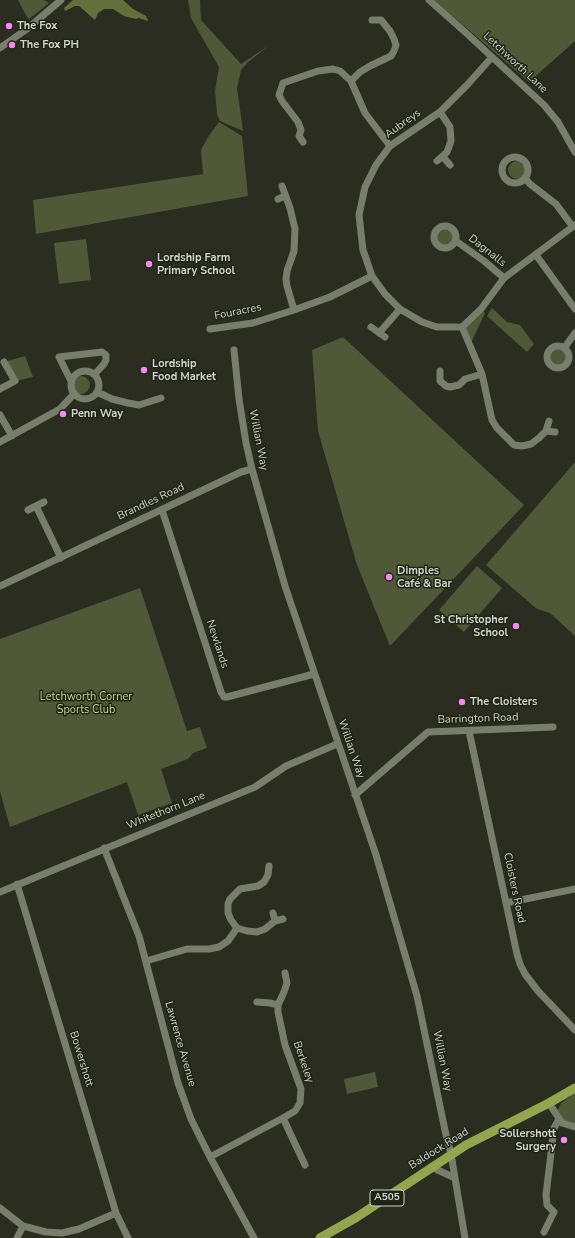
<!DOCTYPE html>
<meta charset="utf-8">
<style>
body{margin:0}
canvas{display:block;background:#2a2d1f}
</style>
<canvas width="575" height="1238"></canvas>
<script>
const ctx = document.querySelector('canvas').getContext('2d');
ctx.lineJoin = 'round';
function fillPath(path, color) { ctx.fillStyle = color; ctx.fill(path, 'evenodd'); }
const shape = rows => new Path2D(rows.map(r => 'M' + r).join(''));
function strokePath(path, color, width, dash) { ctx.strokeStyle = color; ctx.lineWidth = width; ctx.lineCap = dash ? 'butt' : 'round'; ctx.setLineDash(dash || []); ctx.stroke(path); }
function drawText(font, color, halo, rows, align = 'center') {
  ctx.font = font + ' "Nunito Sans",sans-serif'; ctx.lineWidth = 3; ctx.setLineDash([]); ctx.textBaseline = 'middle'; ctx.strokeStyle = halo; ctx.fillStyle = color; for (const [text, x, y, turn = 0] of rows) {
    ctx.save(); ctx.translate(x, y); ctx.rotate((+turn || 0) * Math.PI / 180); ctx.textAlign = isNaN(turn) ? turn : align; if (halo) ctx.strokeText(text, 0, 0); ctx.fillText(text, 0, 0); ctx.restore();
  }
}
fillPath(shape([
 [18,0,44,0,49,3,29,19,27,17],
 [188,0,200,0,201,20,241,64,268,46,247,63,241,70,237,88,243,131,220,121,217,114,215,91,219,67,191,18],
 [434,0,575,0,575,41,529,82],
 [219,122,242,136,248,196,36,234,33,200,203,174,201,150,208,137],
 '508 170a9 9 0 1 1 18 0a9 9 0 1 1-18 0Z',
 '435 237a10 10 0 1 1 20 0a10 10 0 1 1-20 0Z',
 [86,239,91,280,59,284,54,243],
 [492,308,507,322,520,325,534,344,527,352,487,316],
 [481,309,485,313,470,345,462,327],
 [343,337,524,505,390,646,357,565,318,431,312,350],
 '547 357a11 11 0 1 1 22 0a11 11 0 1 1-22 0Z',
 [25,356,33,377,15,381,4,362],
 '72 385a9 9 0 1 1 18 0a9 9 0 1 1-18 0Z',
 [575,462,575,636,550,613,537,609,486,565],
 [477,566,502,588,464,632,439,610],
 [140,588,187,731,200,727,207,748,193,753,188,759,161,769,172,803,138,815,127,782,10,827,0,791,0,639],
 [375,1072,378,1087,347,1094,344,1079],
 [575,1093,575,1125,564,1120,558,1110,561,1103]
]), '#505838');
fillPath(shape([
 [73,0,123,0,133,9,146,16,148,21,139,18,136,19,124,16,113,9,104,9,98,13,95,20,79,6,75,6,65,11,64,8]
]), '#646f3b');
strokePath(shape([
 [429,0,465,32,544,105,558,122,575,152],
 [0,48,27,29,61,0],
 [492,57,468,84,440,112,390,146,376,165,365,187,359,215,363,250,372,276,385,294,400,309,422,322,437,327,462,327,481,309,504,278,575,225],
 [351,81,360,72,370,66,391,56,394,51,396,45,394,39,390,31,381,20,372,20],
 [303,142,299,136,301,130,298,122,282,101,279,95,283,83,318,71,333,69,340,71,351,81,365,113,390,146],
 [443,157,450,165],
 '502 170a13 13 0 1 1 26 0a13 13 0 1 1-26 0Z',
 [437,161,447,152,451,141,450,127,440,112],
 [525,178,530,184,556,204,573,227],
 [282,186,290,208,295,229,294,251,287,271,286,279,287,286,294,310],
 [278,199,285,196],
 '434 237a11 11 0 1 1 22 0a11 11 0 1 1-22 0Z',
 [456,241,484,261,504,278],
 [536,255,575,309],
 [371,327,385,337],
 [462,327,482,374,492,420,497,428,514,445,522,446,531,444,539,438,546,431,549,421],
 [210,329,253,323,294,310,330,297,372,276],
 [379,333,400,309],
 '547 357a11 11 0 1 1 22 0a11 11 0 1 1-22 0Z',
 [565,347,575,333],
 [234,350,239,399,246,443,252,469,285,586,376,855,417,996,446,1135,451,1154,465,1238],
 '71 385a14 14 0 1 1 28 0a14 14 0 1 1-28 0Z',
 [440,371,440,381,446,386,450,387,459,385,465,379,482,374],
 [71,381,59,357,102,352,106,355,106,360,104,364,95,374],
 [0,389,15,381,4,362],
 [97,392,112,399,128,403,139,405,161,398],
 [0,415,12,436],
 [546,431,555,432],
 [0,442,60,409,73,395],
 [36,506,61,558],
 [28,510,44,502],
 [162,510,221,692,224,697,227,697,314,674],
 [0,586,241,472,252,469],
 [469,731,517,954,520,964,525,974,538,991,575,1030],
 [355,795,428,732,553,727],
 [104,848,139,936,178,1083,191,1119,210,1157,254,1238],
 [17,884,116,1213,128,1238],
 [0,892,255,787,286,766,337,744],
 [506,903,575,889],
 [273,913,275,921],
 [237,928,231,920,228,913,228,904,230,899,240,889,258,886,264,882,268,875,269,866],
 [146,961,187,949,209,949,219,947,228,941,237,928,247,931,257,932,265,929,275,921,283,919],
 [257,1002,270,1003,278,1005],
 [549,1103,562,1123,575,1127],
 [283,1118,305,1165],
 [210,1157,283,1118,295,1111,300,1103,301,1089,285,1045,278,1012,278,1005,284,992,287,983,285,973],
 [431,1167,455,1178],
 [0,1208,23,1226,46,1232,62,1233,79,1229,116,1213],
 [544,1232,554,1212,547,1205,546,1195,554,1128,559,1119],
 [17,1238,23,1226]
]), '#797d6c', 7);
strokePath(shape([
 [320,1238,357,1217,466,1145,549,1103,575,1088]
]), '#95a54f', 9);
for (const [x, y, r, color] of [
 [9,26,4,"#f589ef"],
 [12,45,4,"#f589ef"],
 [149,264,4,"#f589ef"],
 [144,370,4,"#f589ef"],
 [63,414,4,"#f589ef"],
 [389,577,4,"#f589ef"],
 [516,626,4,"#f589ef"],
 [462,702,4,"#f589ef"],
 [564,1140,4,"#f589ef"]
]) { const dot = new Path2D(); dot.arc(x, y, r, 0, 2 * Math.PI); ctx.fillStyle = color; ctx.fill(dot); strokePath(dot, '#202415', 1.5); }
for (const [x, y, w] of [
 [387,1198,34]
]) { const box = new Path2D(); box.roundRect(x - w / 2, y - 8, w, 16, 3); ctx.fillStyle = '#202415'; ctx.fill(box); strokePath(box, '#d1d4cb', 1); }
drawText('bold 10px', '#d1d4cb', null, [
 ["A505",387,1198]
]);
drawText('bold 11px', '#d1d4cb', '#202415', [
 ["The Fox",17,26],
 ["The Fox PH",20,45],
 ["Lordship Farm",157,258],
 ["Primary School",157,271],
 ["Lordship",152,364],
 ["Food Market",152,377],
 ["Penn Way",71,414],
 ["Dimples",397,571],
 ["Café & Bar",397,584],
 ["St Christopher",508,620,"right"],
 ["School",508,633,"right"],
 ["The Cloisters",470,702],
 ["Sollershott",556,1134,"right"],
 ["Surgery",556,1147,"right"]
], 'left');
drawText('11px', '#d1d4cb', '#202415', [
 ["Letchworth Lane",515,63,43],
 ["Aubreys",403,124,-36],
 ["Dagnalls",487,251,38],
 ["Fouracres",238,312,-11],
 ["Willian Way",258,440,79],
 ["Brandles Road",151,502,-25],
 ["Newlands",217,644,72],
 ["Barrington Road",478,719,-2],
 ["Willian Way",351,749,71],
 ["Whitethorn Lane",166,811,-22],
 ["Cloisters Road",514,888,78],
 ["Lawrence Avenue",180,1044,74],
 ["Bowershott",81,1059,73],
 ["Willian Way",442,1061,79],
 ["Berkeley",303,1062,71],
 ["Baldock Road",439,1149,-32]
]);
drawText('11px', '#c4d786', '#202415', [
 ["Letchworth Corner",86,697],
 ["Sports Club",86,710]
]);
</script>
